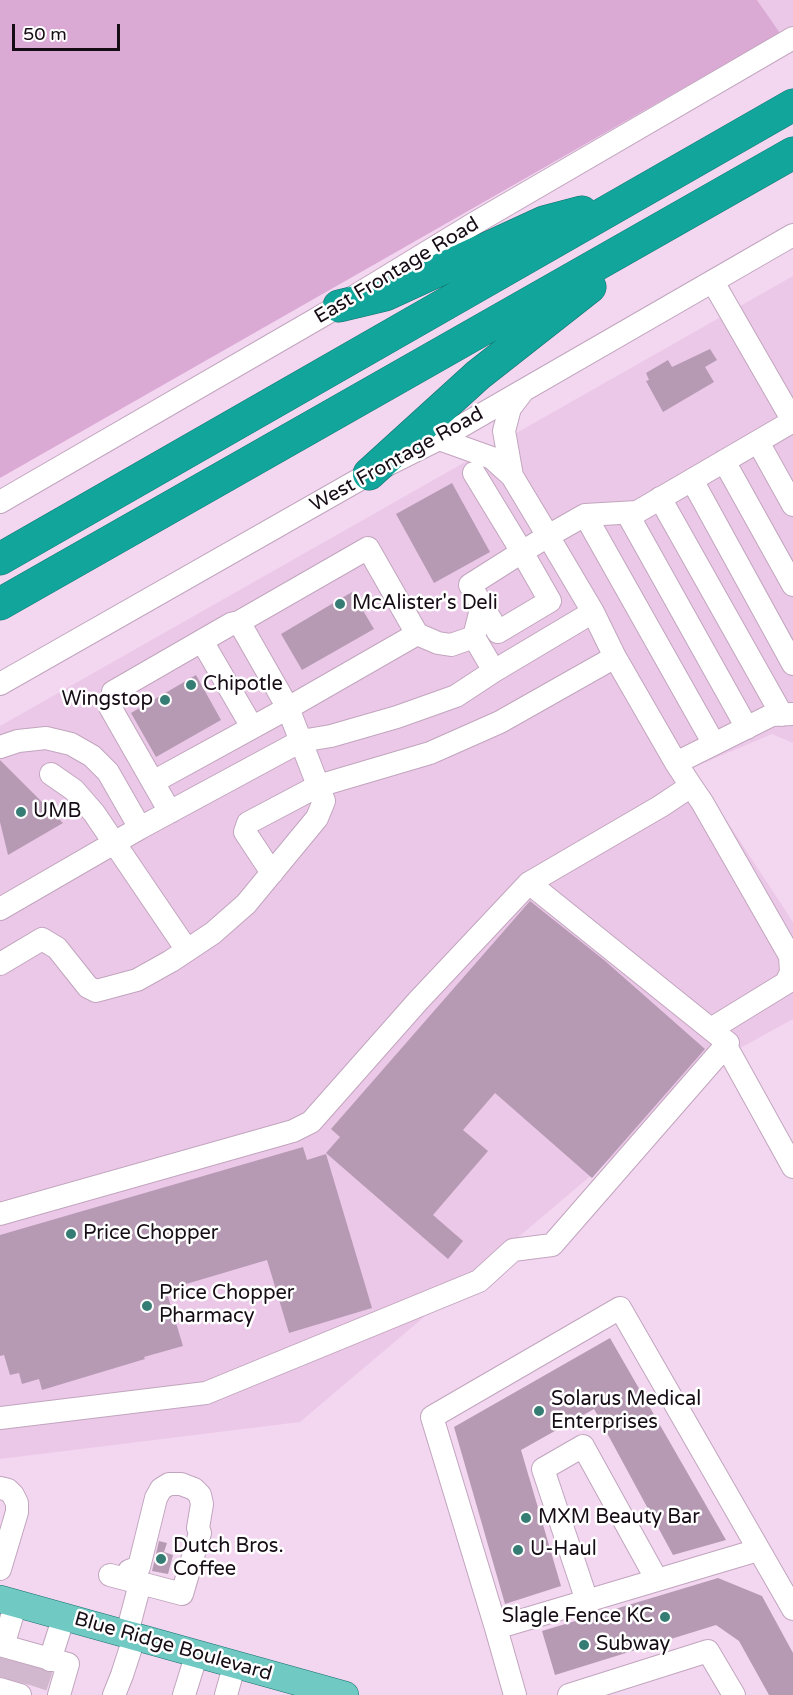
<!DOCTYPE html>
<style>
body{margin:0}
#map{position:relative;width:793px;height:1695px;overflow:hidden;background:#f3d6f0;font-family:"Varela Round",sans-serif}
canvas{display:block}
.scale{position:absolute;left:12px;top:24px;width:108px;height:27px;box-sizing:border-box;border:3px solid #160c15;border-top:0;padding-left:8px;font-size:18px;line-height:21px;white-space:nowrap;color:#160c15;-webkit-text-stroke:4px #fff;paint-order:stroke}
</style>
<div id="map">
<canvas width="793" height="1695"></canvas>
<div class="scale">50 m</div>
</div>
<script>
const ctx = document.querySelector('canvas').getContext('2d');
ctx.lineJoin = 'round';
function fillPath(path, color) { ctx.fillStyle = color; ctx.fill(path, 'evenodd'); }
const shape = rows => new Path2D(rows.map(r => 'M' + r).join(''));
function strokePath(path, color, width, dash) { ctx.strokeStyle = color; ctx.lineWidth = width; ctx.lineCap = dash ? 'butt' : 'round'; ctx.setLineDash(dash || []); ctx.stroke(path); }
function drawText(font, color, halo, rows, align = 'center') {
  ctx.font = font + ' "Varela Round",sans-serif'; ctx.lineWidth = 5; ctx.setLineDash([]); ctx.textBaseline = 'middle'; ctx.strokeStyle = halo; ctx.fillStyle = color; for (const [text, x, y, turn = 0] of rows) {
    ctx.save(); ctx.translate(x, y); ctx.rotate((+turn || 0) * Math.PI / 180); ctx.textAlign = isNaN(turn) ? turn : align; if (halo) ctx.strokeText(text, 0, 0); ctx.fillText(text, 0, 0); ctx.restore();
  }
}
fillPath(shape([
 [757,0,793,0,793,25,780,33],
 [793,276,793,743,772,734,692,768,793,922,793,1019,724,1057,705,1079,300,1422,0,1459,0,726]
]), '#ecc8e8');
fillPath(shape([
 [0,0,757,0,780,33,0,478]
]), '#daaad5');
fillPath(shape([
 [710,349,717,360,705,367,714,382,663,412,646,381,649,380,646,373,668,360,672,367],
 [452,483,490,552,434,583,396,514],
 [352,592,374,629,302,670,281,634],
 [196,675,221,720,156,757,131,713],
 [0,760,63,823,8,855,0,822],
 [530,901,604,960,705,1049,592,1178,495,1093,463,1130,488,1151,433,1215,463,1241,448,1259,326,1153,340,1137,331,1129],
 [303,1147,307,1160,326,1154,372,1308,289,1333,267,1260,166,1290,183,1346,144,1357,145,1359,42,1390,39,1379,22,1384,19,1373,10,1375,4,1355,0,1356,0,1235],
 [610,1338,726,1540,673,1555,594,1409,521,1450,561,1586,505,1604,454,1427],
 [159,1541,167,1543,164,1552,173,1555,168,1574,152,1571],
 [718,1578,762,1596,793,1653,793,1695,769,1695,739,1641,716,1625,555,1675,542,1631]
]), '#b69ab3');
strokePath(shape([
 [1,1677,6,1659],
 [18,1682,23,1662],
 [36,1687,42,1669]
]), '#d2b8cf', 22, [22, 11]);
const minor = shape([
 [713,282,793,421],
 [439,439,492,458,512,476,548,536,522,552,470,585,498,632,550,601,522,552,474,473],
 [758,442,793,505],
 [724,461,793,585],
 [512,476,504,431,510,408,523,391],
 [692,480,793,664],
 [660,498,782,715],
 [0,502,339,306,475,223,793,38],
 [627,513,747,728],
 [585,515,714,744],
 [482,605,474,637,494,671],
 [417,634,438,643,451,645,474,637],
 [202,641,252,727],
 [0,684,369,474,439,439,793,235],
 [0,747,18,741,46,738,71,744,92,756,108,772,140,828],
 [676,763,615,657,593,612,548,536,585,515,637,512,793,421],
 [51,774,74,790,94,813,187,950],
 [691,786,702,802,790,956,791,972,786,983,711,1029],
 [170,812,110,707,113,692,231,624,239,622],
 [272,873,245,832,248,823,318,786,430,753,500,722,615,657],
 [0,909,140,828,301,741,331,736,397,717,456,696,494,671,593,612],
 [0,964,42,939,57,948,88,987,96,991,137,980,171,961,213,933,246,904,317,818,324,801,288,708,239,622,368,548,417,634,288,708,153,782],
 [726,1046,793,1167],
 [0,1214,293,1131,311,1122,418,1001,529,883,661,806,691,786,676,763,772,715,793,714],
 [0,1418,206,1393,479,1281,513,1250,552,1245,728,1043,529,883],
 [0,1488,8,1490,13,1495,17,1503,17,1512,0,1569],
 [758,1550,496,1628,432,1417,620,1308,793,1609],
 [110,1575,182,1594,200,1533,198,1528,202,1504,200,1495,194,1489,181,1484,169,1484,161,1489,156,1498,139,1567,129,1571],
 [587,1601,543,1469,583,1446,657,1580],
 [496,1628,515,1695],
 [127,1633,140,1584],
 [0,1645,68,1664,59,1695],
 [3,1646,16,1603],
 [50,1660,64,1616],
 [0,1689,20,1695],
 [114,1695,122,1675,135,1635],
 [184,1695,197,1653],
 [226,1695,235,1663],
 [569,1695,708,1651,734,1695]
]);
const major = shape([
 [0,1599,345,1695]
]);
const highway = shape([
 [339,306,385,295,544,222,582,212],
 [369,474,478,375,590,287],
 [0,559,793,105],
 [0,604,793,153]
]);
strokePath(minor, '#c1a5be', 24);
strokePath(major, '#136f6c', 28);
strokePath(highway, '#136f6c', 33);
strokePath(minor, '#fff', 22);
strokePath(major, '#70c9c3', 27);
strokePath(highway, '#11a59b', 32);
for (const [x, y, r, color] of [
 [340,604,6,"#357c75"],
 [191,685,6,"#357c75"],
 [165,700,6,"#357c75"],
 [21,812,6,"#357c75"],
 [71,1234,6,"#357c75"],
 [147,1306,6,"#357c75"],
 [539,1411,6,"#357c75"],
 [526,1518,6,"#357c75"],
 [518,1550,6,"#357c75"],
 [161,1559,6,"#357c75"],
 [665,1617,6,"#357c75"],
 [584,1645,6,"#357c75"]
]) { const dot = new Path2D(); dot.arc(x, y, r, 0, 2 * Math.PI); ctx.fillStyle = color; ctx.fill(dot); strokePath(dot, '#fff', 2); }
drawText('20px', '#160c15', '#fff', [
 ["East Frontage Road",397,271,-31],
 ["West Frontage Road",397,460,-29],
 ["Blue Ridge Boulevard",173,1647,16]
]);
drawText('20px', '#160c15', '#fff', [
 ["McAlister's Deli",352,604],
 ["Chipotle",203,685],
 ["Wingstop",153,700,"right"],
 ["UMB",33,812],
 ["Price Chopper",83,1234],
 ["Price Chopper",159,1294],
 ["Pharmacy",159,1317],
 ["Solarus Medical",551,1400],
 ["Enterprises",551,1423],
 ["MXM Beauty Bar",538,1518],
 ["Dutch Bros.",173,1547],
 ["Coffee",173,1570],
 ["U-Haul",530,1550],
 ["Slagle Fence KC",653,1617,"right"],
 ["Subway",596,1645]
], 'left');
</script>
